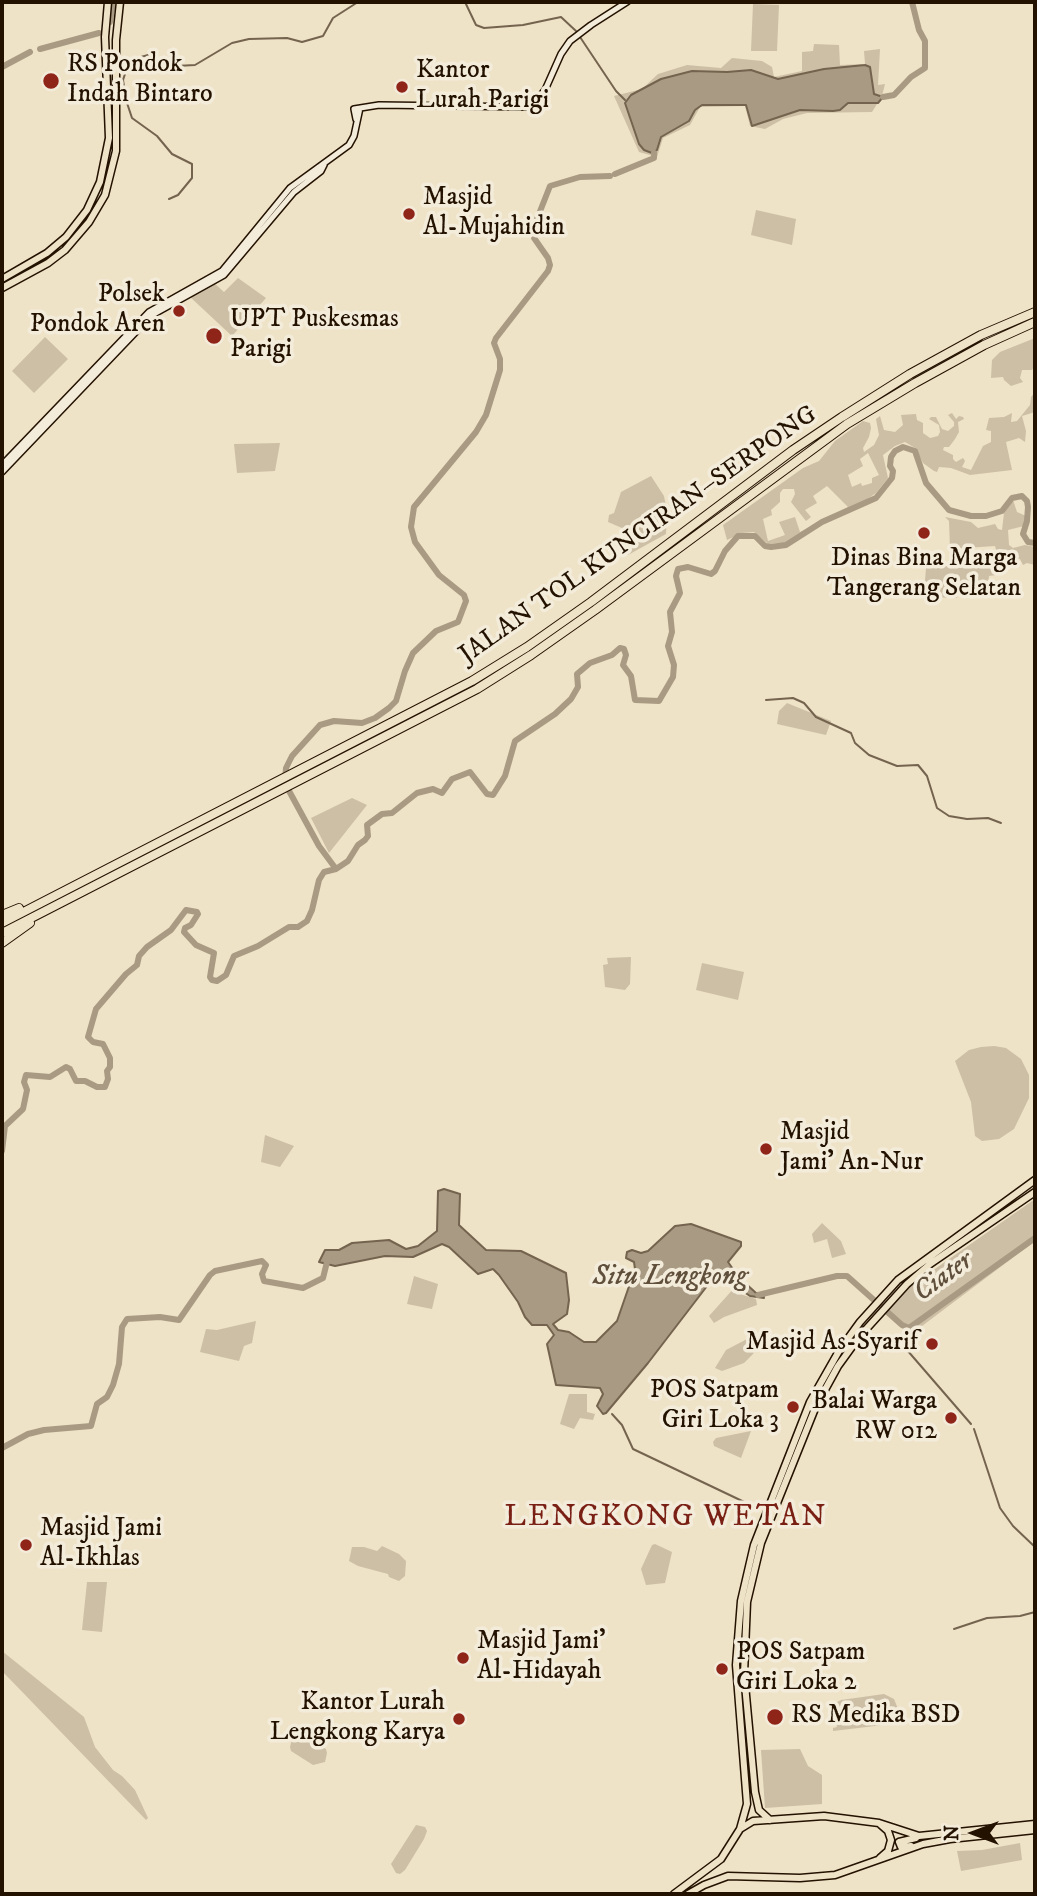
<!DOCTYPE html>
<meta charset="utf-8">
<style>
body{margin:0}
#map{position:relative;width:1037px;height:1896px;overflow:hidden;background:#eee2c7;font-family:"IM FELL DW Pica",serif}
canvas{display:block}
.frame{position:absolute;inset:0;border:4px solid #241200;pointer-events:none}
.north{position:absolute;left:939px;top:1798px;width:70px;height:70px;-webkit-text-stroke:5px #f4ecdb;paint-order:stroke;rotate:270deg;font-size:19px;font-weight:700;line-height:28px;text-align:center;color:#241200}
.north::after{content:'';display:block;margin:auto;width:24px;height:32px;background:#241200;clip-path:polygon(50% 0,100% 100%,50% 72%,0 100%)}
</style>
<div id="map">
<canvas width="1037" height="1896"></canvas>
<div class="frame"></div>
<div class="north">N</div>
</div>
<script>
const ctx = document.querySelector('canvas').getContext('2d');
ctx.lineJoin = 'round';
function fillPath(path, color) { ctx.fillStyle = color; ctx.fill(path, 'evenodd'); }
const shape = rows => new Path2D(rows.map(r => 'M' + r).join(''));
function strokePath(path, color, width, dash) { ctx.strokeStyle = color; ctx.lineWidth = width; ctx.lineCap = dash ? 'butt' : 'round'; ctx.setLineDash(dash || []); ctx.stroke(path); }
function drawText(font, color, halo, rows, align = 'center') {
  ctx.font = font + ' "IM FELL DW Pica",serif'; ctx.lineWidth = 7; ctx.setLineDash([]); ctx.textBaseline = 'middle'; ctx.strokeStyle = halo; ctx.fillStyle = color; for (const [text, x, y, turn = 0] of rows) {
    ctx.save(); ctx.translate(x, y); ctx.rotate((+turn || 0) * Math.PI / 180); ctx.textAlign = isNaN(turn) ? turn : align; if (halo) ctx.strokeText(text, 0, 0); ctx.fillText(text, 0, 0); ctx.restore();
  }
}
fillPath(shape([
 [753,4,779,5,777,51,751,51],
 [814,44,839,45,840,65,865,64,864,51,880,49,878,85,885,84,882,96,872,112,807,113,783,119,765,129,750,126,745,106,700,107,690,125,663,138,657,157,639,152,614,96,642,89,658,74,687,65,721,68,732,58,762,61,772,67,774,77,802,71,802,52,813,51],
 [756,210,796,219,792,245,751,235],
 [238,278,266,298,232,336,189,296,214,283,224,292],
 [45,337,68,359,34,393,12,371],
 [1035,338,1035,365,1032,370,1022,370,1020,378,1023,382,1011,386,1004,380,1003,377,991,378,992,360,1000,352],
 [1035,392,1035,412,1022,416,1026,431,1025,442,1019,438,1006,442,1012,470,970,475,951,468,939,467,937,472,934,471,923,463,915,448,905,442,895,446,883,455,888,478,876,493,862,503,823,519,785,543,768,544,754,532,742,533,727,540,723,525,803,468,819,461,835,441,863,421,870,423,871,428,869,437,863,448,864,452,874,445,879,435,876,419,880,416,884,430,895,432,903,425,901,415,916,414,917,420,923,423,923,433,930,438,938,436,940,432,939,425,929,419,931,417,936,417,942,429,948,431,954,426,954,422,948,415,952,413,956,419,959,416,963,417,964,419,958,422,959,432,955,439,949,447,944,447,943,450,953,455,953,459,956,462,963,458,965,461,962,467,971,470,983,446,991,442,991,431,986,430,989,418,1004,417,1012,413,1011,422,1017,421,1030,405,1031,397],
 [868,453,879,475,872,478,872,483,862,486,861,483,852,487,848,475,863,466,860,459],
 [827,486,848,507,800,532,795,517,779,522,785,535,768,541,763,519,772,515,771,510,780,502,780,493,783,489,794,489,795,494,791,502,806,521,811,517,805,510,817,503,813,496],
 [280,443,275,471,237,473,234,444],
 [651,476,664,496,667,512,666,534,628,555,622,528,608,522,609,515,614,513,621,492],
 [1013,500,1017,512,1026,516,1026,519,1024,526,1008,530,1009,545,1013,548,1025,545,1035,547,1035,565,1027,563,1023,565,1020,559,997,559,994,563,999,570,996,575,989,576,987,589,979,590,979,581,971,580,971,590,978,592,977,596,958,594,957,598,928,597,928,593,924,593,926,568,963,564,963,560,995,558,997,553,995,546,950,549,949,521,945,517,971,522,978,528,995,524,998,529,1002,530,1004,513],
 [787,703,831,721,826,735,777,724,779,711],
 [352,798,367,805,329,853,311,818],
 [631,957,630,984,625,990,605,987,603,965,608,964,607,958],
 [702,963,744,972,738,1000,696,990],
 [994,1046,1006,1048,1021,1059,1029,1075,1029,1098,1014,1129,999,1139,982,1141,975,1136,971,1102,955,1061,969,1050,981,1047],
 [265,1135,294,1146,280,1167,261,1162],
 [1035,1199,1035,1241,918,1329,907,1332,885,1312,912,1285],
 [822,1223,841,1241,846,1254,832,1258,827,1239,814,1243,812,1234],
 [414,1276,438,1284,432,1309,407,1304],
 [735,1287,743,1295,756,1299,757,1305,724,1317,714,1323,709,1316],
 [256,1321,252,1343,244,1346,239,1361,200,1352,206,1329,217,1330],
 [749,1338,757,1338,760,1341,753,1354,744,1363,722,1371,715,1368,726,1350],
 [569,1394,587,1394,587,1412,595,1414,593,1420,580,1418,574,1429,560,1424],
 [751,1431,741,1458,714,1446,713,1442,716,1438],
 [655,1544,672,1552,665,1583,646,1585,641,1569,652,1545],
 [382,1546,399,1554,406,1561,405,1576,399,1581,389,1577,388,1574,358,1566,349,1561,352,1547,364,1547,377,1551],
 [87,1582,107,1582,102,1632,82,1630],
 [2,1651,84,1717,95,1747,113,1770,122,1776,135,1790,148,1818,146,1820,2,1671],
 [884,1694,894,1699,898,1709,895,1720,900,1720,900,1723,833,1731,833,1728,837,1727,833,1713,837,1702,841,1700],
 [300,1735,326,1749,327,1753,325,1762,313,1765,291,1751,290,1747,292,1739],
 [800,1749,808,1766,822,1775,822,1804,765,1808,761,1750],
 [416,1825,425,1827,427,1831,424,1839,405,1870,400,1874,396,1873,391,1864],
 [1020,1843,1022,1860,961,1871,957,1851,982,1850]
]), '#ccbfa5');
const water = shape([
 [865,65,870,67,874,94,883,97,878,103,848,103,840,110,833,111,800,110,752,126,746,105,702,105,695,110,689,121,661,137,657,150,652,153,644,150,639,144,625,103,631,95,661,79,692,71,727,72,751,70,778,79,824,69,865,65],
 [444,1189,460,1194,459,1225,486,1250,521,1251,566,1273,569,1300,567,1314,553,1324,558,1330,569,1332,584,1342,596,1342,617,1321,635,1269,634,1262,626,1258,627,1252,632,1250,641,1253,648,1251,675,1226,691,1224,741,1242,741,1246,728,1262,733,1269,732,1271,756,1293,763,1293,764,1298,750,1296,726,1280,723,1282,714,1277,648,1363,606,1413,603,1414,597,1406,603,1394,600,1388,556,1385,547,1344,554,1335,547,1325,532,1325,525,1317,518,1302,499,1275,493,1269,478,1274,449,1247,442,1244,413,1257,385,1256,335,1266,319,1262,325,1250,339,1250,352,1243,389,1240,406,1249,418,1246,437,1231,438,1191,444,1189]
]);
fillPath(water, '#a99b83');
strokePath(water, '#74644f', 2);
strokePath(shape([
 [465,2,476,25,484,28,523,25,561,17,576,31,616,91,625,100],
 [169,199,178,195,192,178,192,164,172,154,157,136,132,118,126,100,123,80,128,65,134,59,148,55,176,66,195,65,232,43,249,39,287,38,302,42,323,36,333,18,358,2],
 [766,700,793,698,804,703,816,717,851,733,855,743,869,755,897,766,918,765,927,776,937,808,949,816,967,819,988,818,1001,823],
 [909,1332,909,1328],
 [907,1350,971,1424],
 [612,1414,622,1425,633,1449,759,1509],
 [974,1429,1000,1508,1013,1526,1035,1547],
 [954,1629,987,1618,1020,1616,1035,1612]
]), '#74644f', 2);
strokePath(shape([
 [110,22,113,2],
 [40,49,99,33],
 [2,67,30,52],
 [883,97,894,95,911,77,925,68,925,41,919,30,912,2],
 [615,174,654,158,654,153],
 [336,869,348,861,358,845,365,840,368,836,367,825,382,814,392,813,417,793,433,789,442,793,452,779,470,772,487,794,493,795,505,776,515,741,555,714,571,699,578,687,577,674,590,663,612,655,620,648,624,649,626,655,623,665,631,676,635,700,659,701,673,677,674,665,668,646,672,632,670,612,680,593,676,576,678,569,688,567,711,574,715,571,725,551,738,536,755,536,765,546,771,547,786,545,822,522,876,498,892,478,893,471,890,466,891,457,895,451,903,447,915,451,926,483,949,510,971,516,986,516,1002,511,1012,498,1022,496,1027,501,1028,507,1027,521,1023,534,1028,542,1035,543],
 [2,1151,5,1126,23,1109,27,1090,24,1082,26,1075,50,1077,66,1067,70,1069,76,1081,85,1081,97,1087,105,1087,108,1079,107,1071,110,1067,110,1058,103,1044,93,1042,88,1037,96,1009,126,974,137,965,139,956,147,947,171,930,186,910,197,912,198,914,191,925,185,928,184,932,196,945,214,953,210,977,212,980,217,981,226,975,234,956,258,946,289,927,298,927,307,921,312,910,319,880,324,872,336,869,319,846,288,789,285,781,286,768,292,756,320,725,334,721,362,723,375,718,389,708,396,701,405,671,413,653,436,631,458,622,466,601,464,595,439,575,415,542,411,527,414,507,476,432,486,415,500,370,500,359,494,343,496,338,548,271,550,265,548,258,534,238,537,219,550,186,580,177,610,176],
 [758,1295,837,1276,847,1276,902,1325,909,1328,1035,1238],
 [2,1448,28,1434,44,1430,91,1426,97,1404,107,1397,113,1385,119,1364,122,1327,127,1319,160,1317,179,1320,210,1275,215,1271,262,1261,266,1265,262,1274,264,1281,303,1288,323,1278,327,1262,331,1259]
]), '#a99b83', 6);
const secondary = shape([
 [356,119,354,109,379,105,531,107,545,90,561,54,570,41,591,25,627,2],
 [2,465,149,312,222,271,290,188,349,145,354,136,360,108],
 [2,472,152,315,224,275,294,192,321,171,324,165]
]);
const primary = shape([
 [2,279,47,253,66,237,87,210,100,182,109,138,105,37,108,2],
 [2,288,48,263,65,250,89,222,105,195,116,151,116,40,120,2],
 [770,1820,759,1810,755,1792,744,1674,747,1602,761,1543,816,1406,838,1366,859,1337,907,1284,930,1264,1035,1192],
 [740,1829,747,1804,736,1665,741,1601,754,1545,810,1402,839,1351,860,1322,898,1280,1035,1180],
 [911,1846,901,1847,899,1842,916,1838],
 [880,1858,888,1851,891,1840,888,1831,880,1824],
 [674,1894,721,1859,740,1829,753,1821,824,1816,879,1823,919,1836,1035,1824],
 [688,1894,704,1885,728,1876,800,1878,835,1875,923,1844,950,1839,1035,1830]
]);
const highway = shape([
 [2,915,19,908],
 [2,923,472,681,527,647,591,602,793,450,842,417,910,374,981,335,1035,312],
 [2,933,477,689,531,655,595,610,847,424,915,383,984,345,1035,322],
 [2,943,30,923]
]);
strokePath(secondary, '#241200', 8);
strokePath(primary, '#241200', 9);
strokePath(highway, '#241200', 10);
strokePath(secondary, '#f4ecdb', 5);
strokePath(primary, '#eee2c7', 6);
strokePath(highway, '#eee2c7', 8);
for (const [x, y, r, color] of [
 [51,81,9,"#8f2418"],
 [402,87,7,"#8f2418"],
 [409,214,7,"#8f2418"],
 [179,311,7,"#8f2418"],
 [214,336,9,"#8f2418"],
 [924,533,7,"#8f2418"],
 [766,1149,7,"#8f2418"],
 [932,1344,7,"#8f2418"],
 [793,1407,7,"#8f2418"],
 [951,1418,7,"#8f2418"],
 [26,1545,7,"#8f2418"],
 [463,1658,7,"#8f2418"],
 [722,1669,7,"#8f2418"],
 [775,1717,9,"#8f2418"],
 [459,1719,7,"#8f2418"]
]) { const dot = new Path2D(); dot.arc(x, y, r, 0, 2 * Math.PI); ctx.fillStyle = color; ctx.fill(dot); strokePath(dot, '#f4ecdb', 2.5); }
drawText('26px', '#241200', '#f4ecdb', [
 ["RS Pondok",67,66],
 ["Indah Bintaro",67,96],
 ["Kantor",416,72],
 ["Lurah Parigi",416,102],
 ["Masjid",423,199],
 ["Al-Mujahidin",423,229],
 ["Polsek",165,296,"right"],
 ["Pondok Aren",165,326,"right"],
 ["UPT Puskesmas",230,321],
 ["Parigi",230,351],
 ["Dinas Bina Marga",924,560,"center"],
 ["Tangerang Selatan",924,590,"center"],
 ["Masjid",780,1134],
 ["Jami' An-Nur",780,1164],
 ["Masjid As-Syarif",918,1344,"right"],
 ["POS Satpam",779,1392,"right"],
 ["Giri Loka 3",779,1422,"right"],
 ["Balai Warga",937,1403,"right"],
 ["RW 012",937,1433,"right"],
 ["Masjid Jami",40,1530],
 ["Al-Ikhlas",40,1560],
 ["Masjid Jami'",477,1643],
 ["Al-Hidayah",477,1673],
 ["POS Satpam",736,1654],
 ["Giri Loka 2",736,1684],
 ["Kantor Lurah",445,1704,"right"],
 ["Lengkong Karya",445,1734,"right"],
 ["RS Medika BSD",791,1717]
], 'left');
drawText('26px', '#241200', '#f4ecdb', [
 ["JALAN TOL KUNCIRAN–SERPONG",639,536,-35]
]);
drawText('italic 28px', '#60503b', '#f4ecdb', [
 ["Situ Lengkong",670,1278],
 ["Ciater",944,1278,-36]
]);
ctx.letterSpacing = '2px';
drawText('30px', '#7a1f14', '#f4ecdb', [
 ["LENGKONG WETAN",666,1519]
]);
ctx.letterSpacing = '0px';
</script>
